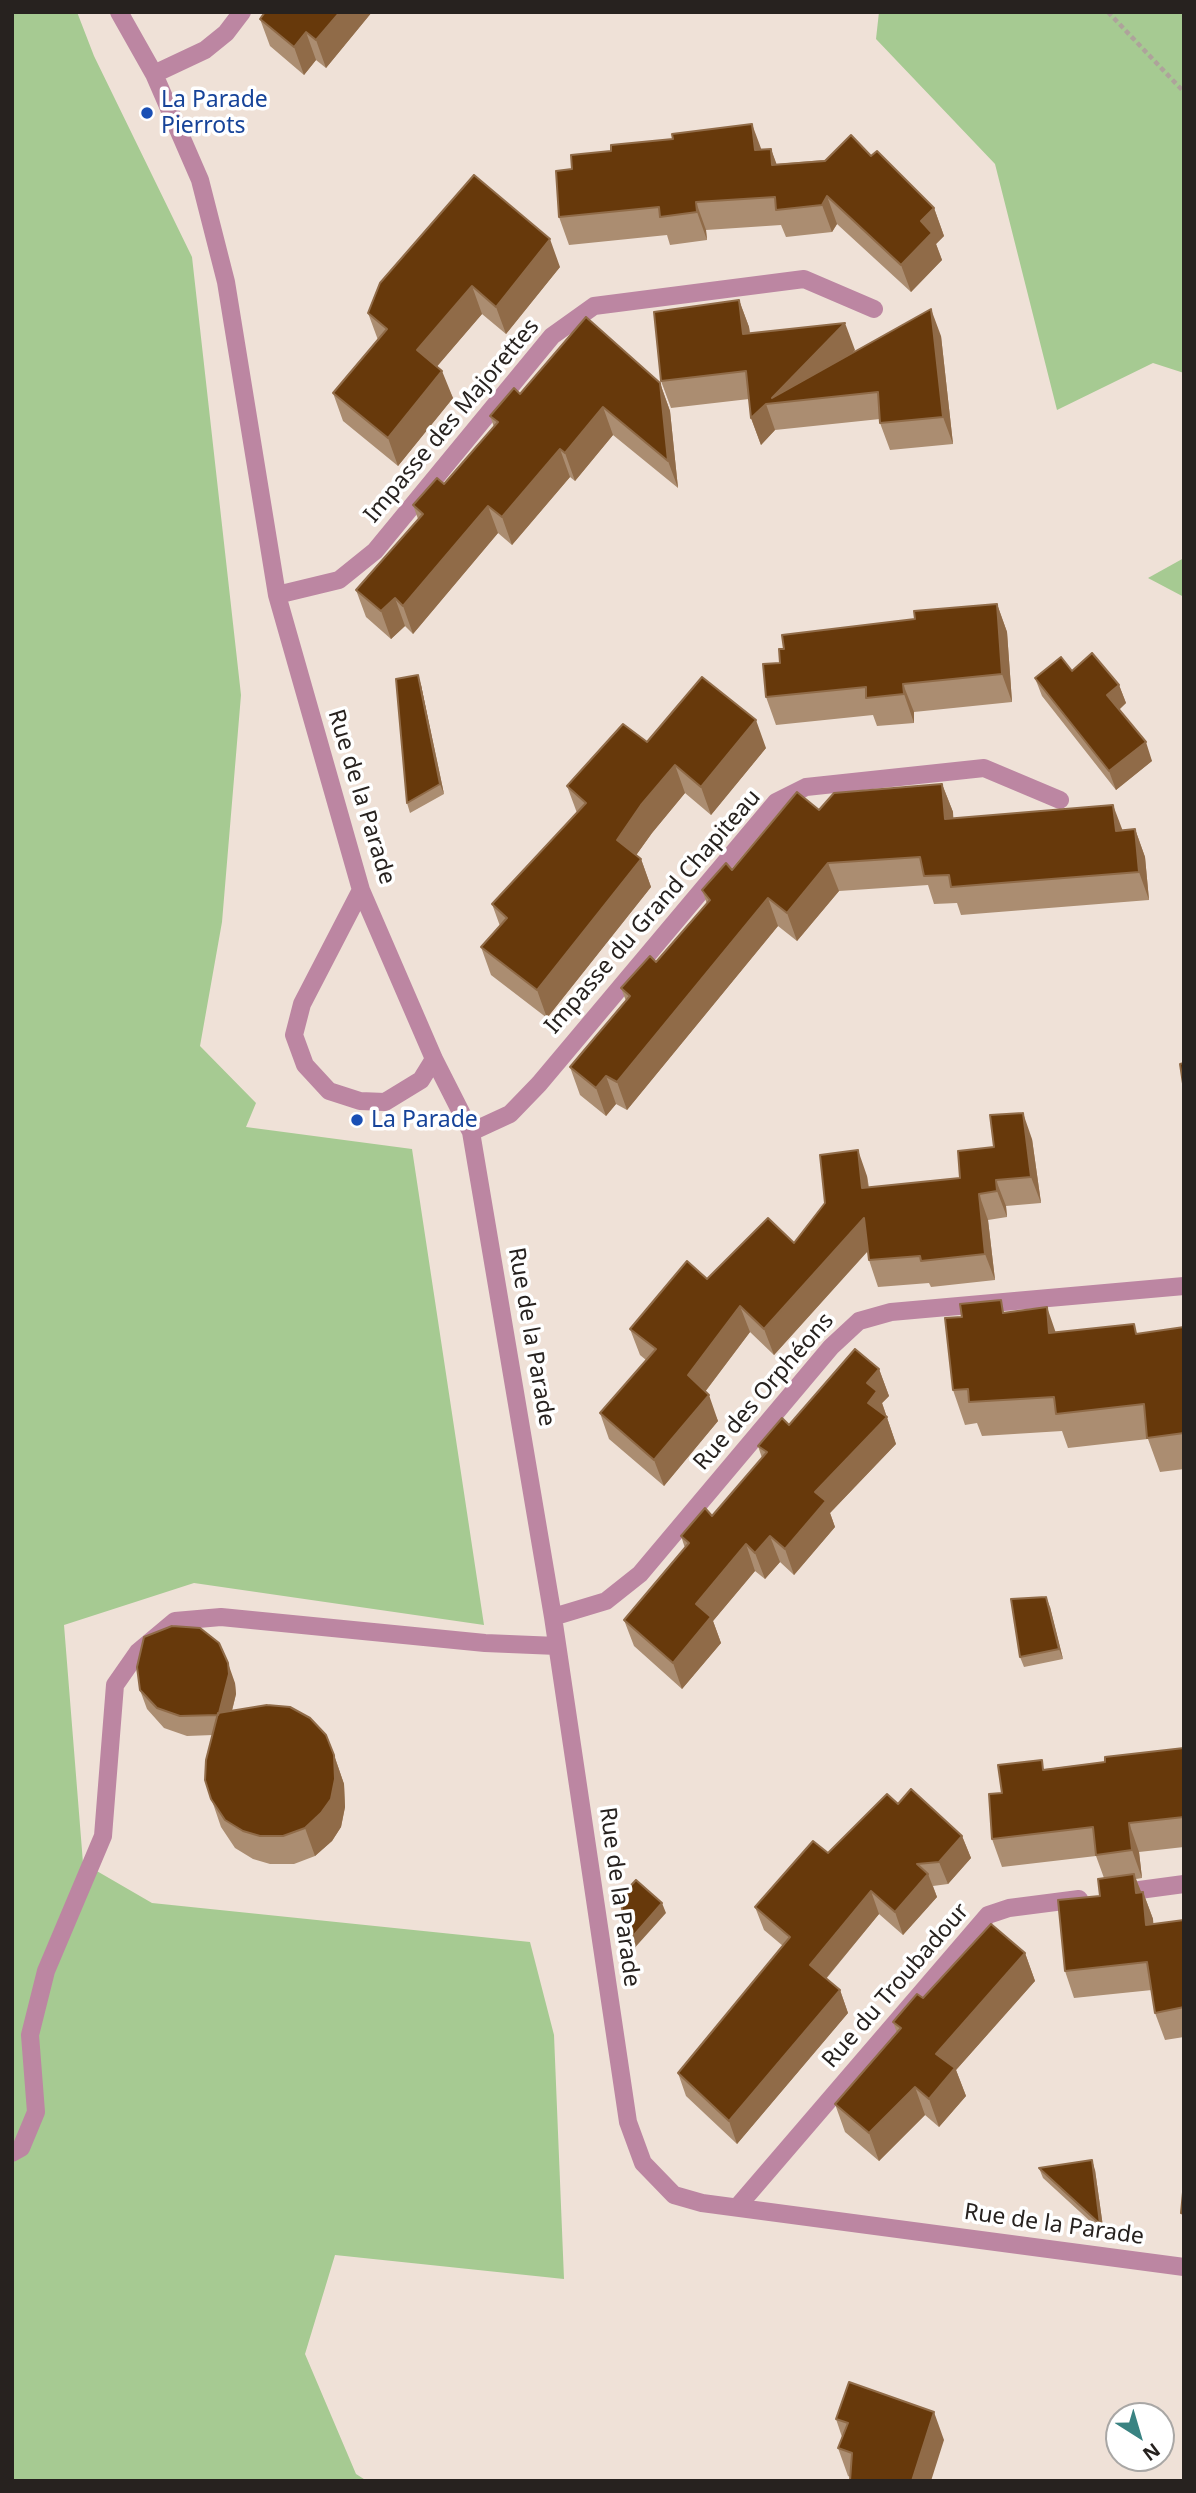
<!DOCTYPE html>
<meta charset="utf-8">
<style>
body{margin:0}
#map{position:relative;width:1196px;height:2493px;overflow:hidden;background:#efe1d7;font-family:"Noto Sans",sans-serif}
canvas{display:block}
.frame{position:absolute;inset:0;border:14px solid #27221f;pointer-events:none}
.north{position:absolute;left:1105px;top:2402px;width:70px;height:70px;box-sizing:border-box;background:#fff;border:2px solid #a9a7a5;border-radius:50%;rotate:143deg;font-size:19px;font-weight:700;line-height:28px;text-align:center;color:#27221f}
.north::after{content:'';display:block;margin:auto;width:24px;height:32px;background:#3a8382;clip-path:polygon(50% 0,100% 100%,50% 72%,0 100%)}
</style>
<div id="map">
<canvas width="1196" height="2493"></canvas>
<div class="frame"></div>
<div class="north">N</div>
</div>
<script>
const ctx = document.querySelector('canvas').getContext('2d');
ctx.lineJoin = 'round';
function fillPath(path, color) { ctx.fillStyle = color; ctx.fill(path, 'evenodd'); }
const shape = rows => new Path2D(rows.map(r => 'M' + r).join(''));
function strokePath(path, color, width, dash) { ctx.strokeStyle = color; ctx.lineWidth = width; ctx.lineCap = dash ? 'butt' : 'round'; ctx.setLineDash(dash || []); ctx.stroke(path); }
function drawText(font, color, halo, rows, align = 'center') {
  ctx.font = font + ' "Noto Sans",sans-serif'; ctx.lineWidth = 7; ctx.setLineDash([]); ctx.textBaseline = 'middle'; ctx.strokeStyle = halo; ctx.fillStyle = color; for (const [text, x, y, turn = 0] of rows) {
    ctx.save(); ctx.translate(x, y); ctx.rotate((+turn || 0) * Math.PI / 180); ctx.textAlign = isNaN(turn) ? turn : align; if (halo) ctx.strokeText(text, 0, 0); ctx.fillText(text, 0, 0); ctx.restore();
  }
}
fillPath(shape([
 [12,12,77,12,94,56,192,257,241,695,222,922,200,1046,256,1103,246,1127,412,1149,484,1625,194,1583,64,1625,83,1863,152,1903,530,1942,554,2035,564,2279,335,2255,305,2354,356,2474,367,2481,12,2481],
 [879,12,1184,12,1184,373,1153,363,1057,410,995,164,876,39],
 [1184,558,1184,597,1148,578]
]), '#a6ca92');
strokePath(shape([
 [1108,12,1184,92]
]), '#aea39b', 4.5, [5, 3.5]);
strokePath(shape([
 [119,12,154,74,200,180,226,282,277,595,361,890,434,1059,471,1132,553,1617,628,2122,643,2163,674,2195,702,2203,1184,2267],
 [154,74,205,50,226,33,242,12],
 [277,595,339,580,375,551,552,336,594,306,804,279,874,309],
 [361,890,302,1004,294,1035,305,1065,329,1091,360,1101,385,1102,421,1080,434,1059],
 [471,1132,510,1114,539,1084,776,802,806,787,984,768,1060,800],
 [553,1617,606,1601,640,1574,831,1347,859,1321,891,1312,1184,1286],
 [1117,1893,1184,1884],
 [12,2153,21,2148,36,2112,30,2035,46,1971,103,1836,115,1685,138,1652,175,1621,221,1617,485,1643,557,1646],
 [738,2206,988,1915,1009,1908,1079,1899]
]), '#bc86a2', 18);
fillPath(shape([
 [265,12,372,12,326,68,316,60,304,75,270,46,260,19],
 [761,149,771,149,776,164,871,156,934,208,944,236,936,244,942,260,911,292,837,224,832,232,786,237,781,225,706,230,707,240,670,245,667,235,569,245,559,217],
 [560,267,506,334,482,314,437,366,453,398,398,466,343,421,333,393,378,340,368,313,380,283],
 [739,300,749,327,750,333,855,350,851,354,941,336,953,444,890,450,880,423,880,419,775,430,761,445,751,418,749,399,671,408,661,381],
 [660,383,670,411,678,488,613,435,575,481,570,477,512,545,498,533,413,634,405,626,391,639,366,617,356,590,418,519,413,505,444,484,494,427,490,416,520,394],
 [997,604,1007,632,1012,702,914,712,914,723,877,726,873,715,776,725,766,697,780,663,915,619],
 [1072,671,1119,685,1126,703,1119,710,1152,761,1116,790,1042,696,1035,678],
 [421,685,444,794,410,813,407,803],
 [647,742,766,748,711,815,685,793,652,833,636,855,641,859,651,887,547,1018,491,975,481,947,500,926,492,904,577,813,567,786],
 [942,784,953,812,953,818,1123,830,1135,829,1145,857,1149,900,961,915,957,903,934,904,928,885,839,891,797,941,778,926,627,1110,616,1104,606,1116,580,1095,570,1067,626,1001,621,988,656,962,707,904,702,890,819,810],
 [1032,1139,1041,1203,1006,1206,1007,1217,988,1220,995,1280,931,1287,929,1283,878,1287,869,1260,868,1251,774,1355,750,1332,705,1392,718,1421,664,1486,609,1439,600,1413,646,1360,640,1355,630,1329,707,1279,794,1243,867,1176,869,1187,960,1178,994,1147],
 [1006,1313,1056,1332,1138,1334,1184,1327,1184,1469,1160,1472,1148,1439,1068,1448,1062,1431,982,1436,977,1423,965,1425,953,1390],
 [879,1369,889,1396,882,1403,896,1444,830,1513,835,1527,794,1575,780,1562,765,1579,755,1571,713,1621,721,1643,682,1689,634,1646,624,1620,685,1548,681,1536,712,1516,762,1458,758,1446,789,1425],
 [1050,1607,1063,1659,1024,1667,1020,1657],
 [235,1683,236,1694,232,1711,334,1755,344,1784,345,1807,341,1827,332,1841,315,1856,294,1864,270,1864,253,1859,235,1848,221,1827,205,1780,213,1735,187,1736,164,1728,147,1709,140,1690],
 [1184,1748,1184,1847,1139,1852,1142,1878,1136,1879,1141,1892,1143,1892,1153,1919,1153,1924,1184,1920,1184,2037,1165,2040,1155,2013,1152,1990,1074,1998,1065,1971,1100,1896,1104,1878,1096,1856,1002,1867,992,1839,1002,1793,1045,1769,1105,1762],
 [898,1804,962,1836,971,1858,948,1884,933,1886,937,1897,903,1935,879,1914,826,1979,840,1990,848,2013,737,2144,686,2096,678,2073,783,1946,764,1930,755,1907,828,1853],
 [1025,1953,1035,1981,956,2070,966,2096,939,2127,925,2115,879,2161,845,2132,835,2104,897,2033,893,2022,923,1998],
 [1039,2168,1095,2170,1104,2234,1043,2178],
 [836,2419,944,2440,850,2477,848,2476,838,2448,842,2437]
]), '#ab8d71');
fillPath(shape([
 [340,12,372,12,326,68,316,40],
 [306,32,316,60,304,75,294,47],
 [752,124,762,151,755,150],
 [771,149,781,176,772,165],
 [827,196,837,224,832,232,822,205],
 [696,202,706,230,707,240,697,212],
 [934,208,944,236,936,244,942,260,911,292,901,265,921,221],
 [550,239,560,267,506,334,496,307],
 [472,286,482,314,428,377,417,350],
 [739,300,749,327,753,361,743,334],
 [931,309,941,336,953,444,943,417],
 [845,323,855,350,806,399,772,398],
 [442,371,453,398,398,466,388,438],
 [660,383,670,411,678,488,668,461],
 [766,404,775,430,761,445,751,418],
 [603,407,613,435,575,481,565,453],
 [560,449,570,477,512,545,502,517],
 [488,506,498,533,413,634,403,606],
 [395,598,405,626,391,639,381,611],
 [997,604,1007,632,1012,702,1002,674],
 [418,675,421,685,444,794,440,784],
 [903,684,914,712,914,723,904,694],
 [1119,685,1126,703,1114,714,1107,695],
 [756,720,766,748,711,815,701,787],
 [1146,742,1152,761,1116,790,1109,771],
 [675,765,685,793,652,833,627,868,617,840,641,805],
 [942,784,953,812,955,847,945,819],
 [1113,805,1124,834,1116,831],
 [1135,829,1145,857,1149,900,1139,872],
 [641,859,651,887,547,1018,537,990],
 [828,863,839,891,797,941,787,913],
 [768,898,778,926,627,1110,617,1082],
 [606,1076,616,1104,606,1116,596,1088],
 [1023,1113,1032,1139,1041,1203,1031,1177],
 [858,1150,867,1176,871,1214,862,1188],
 [996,1180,1006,1206,1007,1217,997,1191],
 [979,1194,988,1220,995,1280,985,1254],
 [864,1218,874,1244,774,1355,764,1329],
 [740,1306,750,1332,698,1401,688,1375],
 [1047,1307,1059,1342,1049,1333],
 [879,1369,889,1396,882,1403,896,1444,830,1513,835,1527,794,1575,785,1549,815,1492,867,1383],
 [709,1395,718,1421,664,1486,654,1460],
 [770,1536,780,1562,765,1579,755,1553],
 [746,1544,755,1571,713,1621,721,1643,682,1689,673,1663,696,1604],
 [1046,1597,1050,1607,1063,1659,1059,1649],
 [228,1663,235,1683,236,1694,226,1734,219,1714],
 [334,1755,344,1784,345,1807,341,1827,332,1841,315,1856,305,1828],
 [1129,1823,1139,1852,1142,1878,1132,1850],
 [962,1836,971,1858,948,1884,939,1862],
 [928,1874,937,1897,903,1935,895,1912],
 [1134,1874,1144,1899,1143,1892,1153,1919,1156,1952,1146,1925,1136,1893],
 [871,1891,879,1914,818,1988,810,1965],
 [662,1903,666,1913,631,1952,628,1942],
 [1025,1953,1035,1981,956,2070,966,2096,939,2127,929,2099,936,2054],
 [840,1990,848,2013,737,2144,729,2121],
 [915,2087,925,2115,879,2161,869,2133],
 [1092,2160,1095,2170,1104,2234,1100,2224],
 [934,2412,944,2440,931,2481,912,2481]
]), '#906b48');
const building = shape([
 [265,12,340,12,316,40,306,32,294,47,260,19,265,12],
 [752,124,755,150,771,149,772,165,825,161,851,135,871,156,877,151,934,208,921,221,932,233,901,265,827,196,822,205,776,210,775,197,696,202,697,212,660,217,659,207,559,217,556,171,572,169,571,155,611,151,611,145,673,139,672,134,752,124],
 [474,175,550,239,496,307,472,286,417,350,442,371,388,438,333,393,387,329,368,313,380,283,474,175],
 [739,300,743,334,845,323,772,398,931,309,943,417,880,423,878,392,766,404,751,418,746,371,661,381,654,312,739,300],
 [586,317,660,383,668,461,603,407,565,453,560,449,502,517,488,506,403,606,395,598,381,611,356,590,423,514,413,505,437,478,444,484,498,422,490,416,514,388,520,394,586,317],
 [997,604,1002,674,903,684,904,694,866,698,866,687,766,697,763,664,780,663,779,649,784,649,782,635,915,619,914,611,997,604],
 [1092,653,1119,685,1107,695,1146,742,1109,771,1035,678,1061,657,1072,671,1092,653],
 [418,675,440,784,407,803,396,679,418,675],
 [702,677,756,720,701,787,675,765,641,805,617,840,641,859,537,990,481,947,507,918,492,904,586,803,567,786,623,724,647,742,702,677],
 [942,784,945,819,1113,805,1116,831,1135,829,1139,872,951,887,949,875,924,876,920,857,828,863,787,913,768,898,617,1082,606,1076,596,1088,570,1067,630,996,621,988,650,956,656,962,710,900,702,890,726,863,732,870,797,792,819,810,834,793,942,784],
 [1184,1063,1184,1090,1180,1064,1184,1063],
 [1023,1113,1031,1177,996,1180,997,1191,979,1194,985,1254,921,1261,920,1256,869,1260,864,1218,764,1329,740,1306,688,1375,709,1395,654,1460,600,1413,656,1349,630,1329,687,1261,707,1279,768,1218,794,1243,825,1203,820,1155,858,1150,862,1188,960,1178,958,1151,994,1147,990,1115,1023,1113],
 [1001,1300,1003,1313,1047,1307,1049,1333,1134,1324,1136,1334,1184,1327,1184,1433,1147,1438,1144,1404,1056,1414,1054,1397,969,1402,968,1389,953,1390,945,1318,962,1317,960,1304,1001,1300],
 [855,1349,879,1369,867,1383,877,1391,868,1403,887,1417,815,1492,826,1501,785,1549,770,1536,755,1553,746,1544,696,1604,711,1617,673,1663,624,1620,689,1543,681,1536,705,1508,712,1516,767,1452,758,1446,782,1418,789,1425,855,1349],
 [1046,1597,1059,1649,1020,1657,1011,1599,1046,1597],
 [172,1626,200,1628,219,1643,228,1663,229,1674,219,1713,218,1715,180,1716,157,1708,140,1690,137,1667,144,1637,172,1626],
 [267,1705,290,1707,310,1718,326,1735,334,1755,335,1779,331,1799,321,1813,305,1828,283,1836,260,1836,243,1831,225,1820,211,1799,205,1780,206,1760,218,1713,267,1705],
 [1184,1748,1184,1817,1129,1823,1132,1850,1096,1855,1093,1827,992,1839,989,1794,1002,1793,998,1765,1042,1760,1043,1770,1105,1762,1105,1757,1184,1748],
 [911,1789,962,1836,939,1862,917,1864,928,1874,895,1912,871,1891,810,1965,840,1990,729,2121,678,2073,790,1937,755,1907,813,1841,828,1853,887,1794,898,1804,911,1789],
 [1134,1874,1136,1893,1143,1892,1146,1925,1184,1920,1184,2007,1155,2013,1147,1962,1065,1971,1058,1900,1100,1896,1098,1879,1134,1874],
 [636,1880,662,1903,628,1942,620,1897,636,1880],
 [991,1924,1025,1953,936,2054,955,2068,929,2099,915,2087,869,2133,835,2104,901,2028,893,2022,917,1994,923,1998,991,1924],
 [1092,2160,1100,2224,1039,2168,1092,2160],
 [1183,2192,1184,2192,1184,2214,1181,2213,1183,2192],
 [849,2382,934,2412,912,2481,850,2481,852,2453,838,2448,848,2423,836,2419,849,2382]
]);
fillPath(building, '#67390b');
strokePath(building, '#906b48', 2);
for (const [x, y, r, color] of [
 [147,113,7,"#1a4fb4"],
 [357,1120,7,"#1a4fb4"]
]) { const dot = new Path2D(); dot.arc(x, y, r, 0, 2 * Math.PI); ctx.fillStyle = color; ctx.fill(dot); strokePath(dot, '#fff', 2.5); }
drawText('23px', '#164399', '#fff', [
 ["La Parade",161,100],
 ["Pierrots",161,126],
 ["La Parade",371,1120]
], 'left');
drawText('23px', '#27221f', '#fff', [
 ["Impasse des Majorettes",452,421,-50],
 ["Rue de la Parade",361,797,73],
 ["Impasse du Grand Chapiteau",653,912,-49],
 ["Rue de la Parade",531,1337,80],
 ["Rue des Orphéons",764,1392,-49],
 ["Rue de la Parade",619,1897,82],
 ["Rue du Troubadour",896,1986,-49],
 ["Rue de la Parade",1054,2225,8]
]);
</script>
